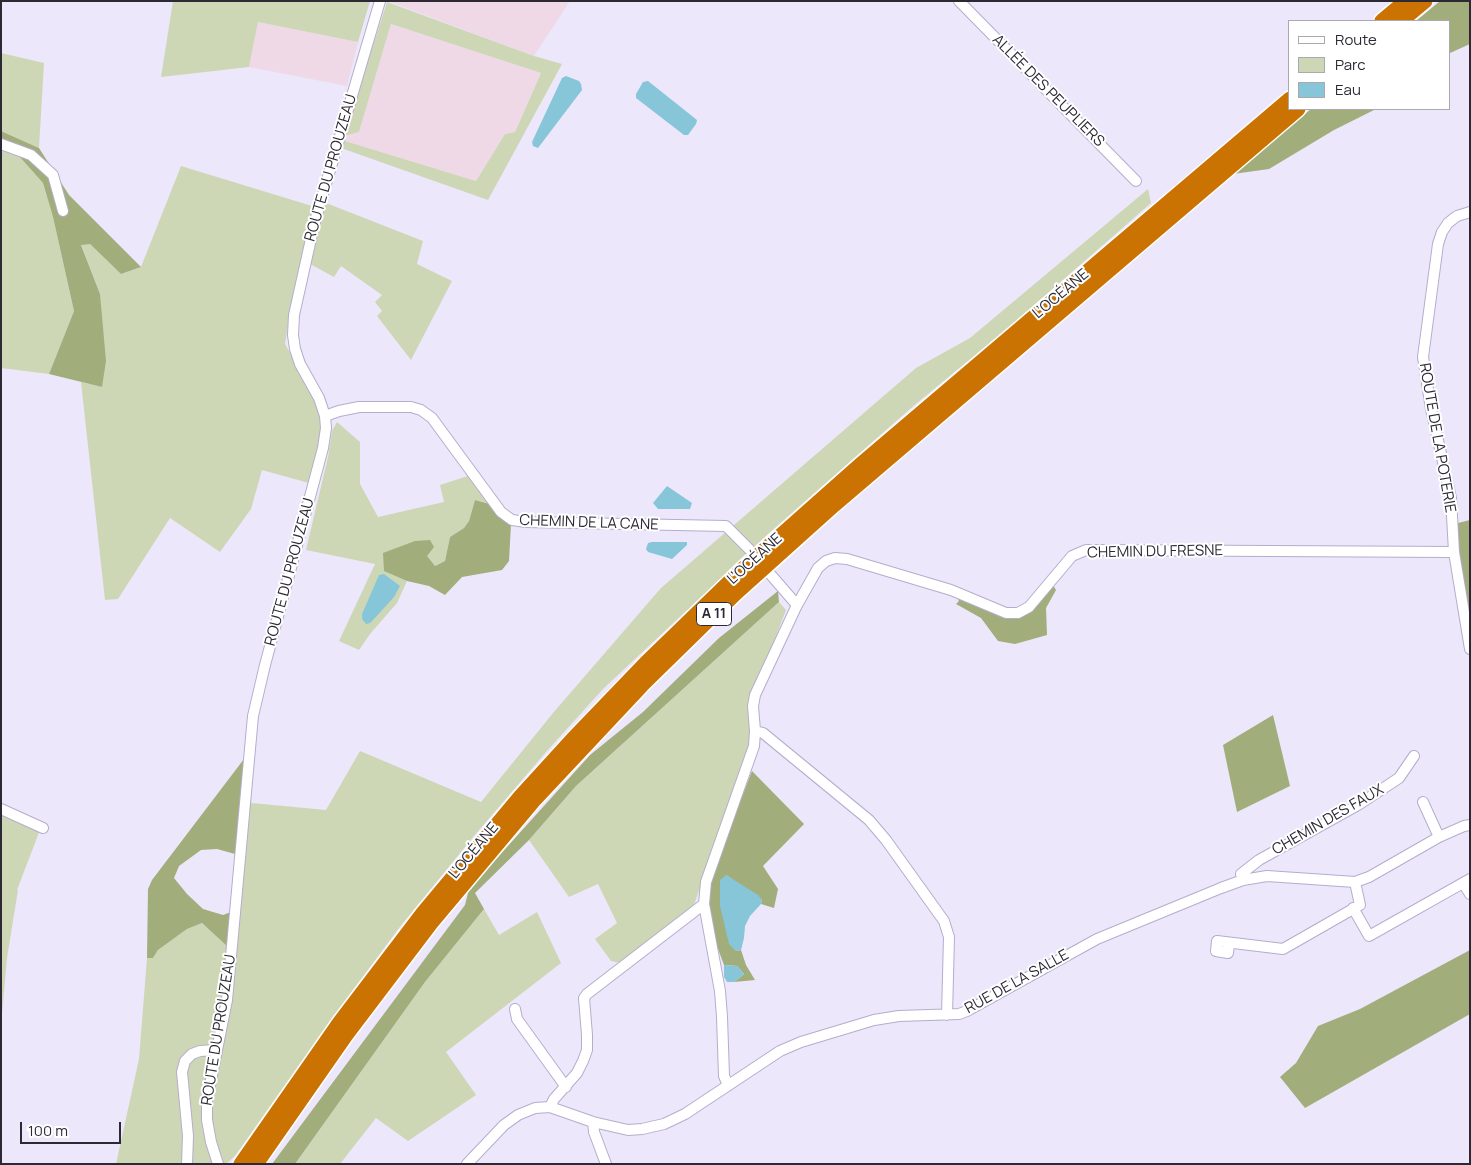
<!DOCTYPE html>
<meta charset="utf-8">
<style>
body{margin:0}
#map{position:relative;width:1471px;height:1165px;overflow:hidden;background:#ece7fb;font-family:Manrope,sans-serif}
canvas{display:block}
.frame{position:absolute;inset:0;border:2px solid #2c2935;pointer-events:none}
.legend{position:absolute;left:1288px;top:20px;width:162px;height:90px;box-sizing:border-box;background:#fff;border:1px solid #aba9ae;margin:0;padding:6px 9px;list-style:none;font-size:15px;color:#2c2935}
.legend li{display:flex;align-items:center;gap:10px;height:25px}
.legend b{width:25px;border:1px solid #aba9ae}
.scale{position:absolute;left:20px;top:1122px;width:101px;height:22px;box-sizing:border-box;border:2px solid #2c2935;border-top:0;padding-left:6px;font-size:15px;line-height:18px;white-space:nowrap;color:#2c2935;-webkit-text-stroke:4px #fff;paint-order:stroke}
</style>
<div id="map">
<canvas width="1471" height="1165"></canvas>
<div class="frame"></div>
<ul class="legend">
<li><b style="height:6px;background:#fff"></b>Route</li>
<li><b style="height:14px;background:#ced7b5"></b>Parc</li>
<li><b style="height:14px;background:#86c6d8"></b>Eau</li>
</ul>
<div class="scale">100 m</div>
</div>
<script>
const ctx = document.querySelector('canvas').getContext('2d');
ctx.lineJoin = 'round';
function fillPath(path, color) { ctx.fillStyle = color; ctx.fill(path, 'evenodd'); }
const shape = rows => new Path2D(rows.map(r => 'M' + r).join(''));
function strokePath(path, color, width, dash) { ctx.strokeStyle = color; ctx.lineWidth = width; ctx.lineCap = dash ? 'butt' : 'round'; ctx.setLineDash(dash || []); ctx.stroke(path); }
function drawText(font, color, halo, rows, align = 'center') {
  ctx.font = font + ' Manrope,sans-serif'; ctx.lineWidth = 4; ctx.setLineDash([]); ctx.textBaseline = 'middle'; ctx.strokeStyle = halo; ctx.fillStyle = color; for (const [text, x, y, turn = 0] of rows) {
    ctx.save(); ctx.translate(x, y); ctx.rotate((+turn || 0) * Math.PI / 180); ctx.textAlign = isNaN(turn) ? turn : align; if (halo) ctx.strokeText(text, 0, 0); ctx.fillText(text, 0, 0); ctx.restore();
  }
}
fillPath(shape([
 [387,1,570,1,534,56],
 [258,22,358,42,347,86,249,67],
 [391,24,541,73,515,132,505,134,476,181,345,141,344,136,359,132]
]), '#efd9e7');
fillPath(shape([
 [173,1,370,1,358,42,258,22,249,67,161,77],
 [387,2,534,56,562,64,488,200,341,148,345,141,476,181,505,134,515,132,541,73,391,24,359,132,344,136],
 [1,53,44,63,39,148,1,131],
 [1,147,18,155,43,183,53,217,74,311,49,374,1,368],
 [181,166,312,206,326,203,423,241,417,264,452,281,411,360,377,316,382,311,375,302,382,295,341,266,334,277,301,259,293,294,285,344,311,391,320,414,322,437,309,483,262,470,251,509,220,552,170,518,118,599,105,600,81,382,102,387,100,294,81,244,90,244,121,274,141,267],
 [1148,189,1151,203,1009,327,911,408,767,535,603,689,546,752,474,836,399,928,336,1013,235,1156,226,1164,116,1164,139,1059,147,958,153,958,158,950,187,929,202,923,227,945,241,802,326,810,360,751,481,802,553,713,661,588,916,368,970,338],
 [337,422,360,442,360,484,378,517,444,502,440,485,477,473,501,506,475,500,469,521,464,528,450,537,445,561,435,566,426,556,385,571,407,581,397,603,370,634,359,650,339,641,375,564,306,550,328,457,332,431],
 [779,602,786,610,749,707,751,739,693,908,621,963,611,961,595,939,617,923,598,884,569,897,529,840,576,786],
 [1,804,43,822,17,890,18,890,7,958,1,1025],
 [484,909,499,935,537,912,561,963,446,1052,476,1095,408,1141,376,1118,340,1164,295,1164,425,982]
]), '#ced7b5');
fillPath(shape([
 [1440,1,1470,1,1470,44,1450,53,1450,21,1416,21],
 [1311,109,1376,109,1334,130,1269,169,1233,174],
 [1,131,39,148,69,195,141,267,121,274,90,244,81,245,100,294,106,361,102,387,49,374,74,311,53,217,43,183,18,155,1,147],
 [475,500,501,507,511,524,509,561,502,570,462,577,445,595,429,586,407,581,384,571,383,553,415,541,430,540,434,547,427,556,435,566,445,561,450,537,464,528,469,521],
 [1470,520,1470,625,1458,562,1458,523],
 [1053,585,1056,590,1046,608,1047,635,1015,644,998,641,981,618,956,604,959,601,956,596,1000,615,1015,619,1029,612,1041,600],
 [778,591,779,602,576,786,529,840,475,893,484,909,425,982,295,1164,272,1164,465,905,469,889,590,755,643,712,719,638],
 [1273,715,1290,786,1237,812,1223,745],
 [244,759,235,854,217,849,201,850,179,866,174,878,187,894,203,909,223,915,231,912,227,946,202,923,187,929,158,950,153,958,147,958,148,889,152,880],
 [752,771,804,824,763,866,778,889,774,908,761,904,762,900,726,875,736,951,741,950,746,965,755,980,734,982,744,974,737,966,724,965,714,938,707,898,711,877],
 [1470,950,1470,1014,1305,1108,1280,1077,1296,1063,1318,1026,1360,1009]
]), '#a1ad7b');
fillPath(shape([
 [566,76,579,81,581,84,582,90,538,148,533,146,532,142,562,78],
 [648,81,697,120,696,124,688,135,684,135,636,98,636,94,643,82],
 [667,486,692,503,690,509,658,509,653,503],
 [652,542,687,542,687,545,672,559,648,552,646,549,648,543],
 [384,574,400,586,394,597,374,619,370,623,366,624,362,619,362,614,379,575],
 [726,875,758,895,762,900,761,904,750,916,745,926,744,938,741,950,736,951,729,944,720,906,720,880],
 [724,965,737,966,744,974,734,982,727,982,724,977]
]), '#86c6d8');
const minor = shape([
 [959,1,1136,181],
 [1,144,31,155,53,175,63,211],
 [1470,212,1457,216,1448,223,1442,232,1438,244,1423,357,1431,409,1451,498,1454,552,1470,649],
 [325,416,339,411,359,407,411,407,421,410,432,418,501,512,512,520,526,522,726,526,749,549],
 [771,575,797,605],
 [1423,802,1439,837],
 [1,809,43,828],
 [1243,880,1241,874,1259,860,1358,805,1399,778,1414,756],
 [1463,883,1470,894],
 [1353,908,1369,936,1470,879],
 [1229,943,1228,953,1216,951,1217,941,1283,949,1360,905,1355,882],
 [515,1009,517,1019,566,1087],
 [947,1015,949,937,944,921,886,840,869,820,763,733,755,731,753,706,755,695,797,605,818,568,826,561,835,558,847,559,951,590,1006,613,1018,613,1029,607,1072,556,1086,550,1454,552],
 [728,1085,724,1076,722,1017,720,991,704,904,706,882,754,746,755,731],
 [550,1107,554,1099,577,1073,583,1061,587,1050,587,1035,584,998,587,994,704,904],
 [593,1122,594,1132,606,1164],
 [187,1164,188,1136,182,1072,185,1061,192,1054,200,1051,217,1050],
 [218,1164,211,1142,207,1120,207,1100,227,1000,253,716,265,665,323,448,326,428,325,416,319,398,300,364,295,349,293,335,294,315,315,221,380,1],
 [467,1164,504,1125,518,1115,535,1108,550,1107,593,1122,628,1130,642,1129,664,1124,685,1114,780,1051,801,1042,874,1020,899,1016,959,1014,967,1011,1097,939,1221,888,1243,880,1267,876,1355,882,1369,877,1439,837,1464,826,1470,825]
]);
const highway = shape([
 [1382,21,1406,1],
 [1401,21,1425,1],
 [241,1164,340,1022,423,913,520,797,572,740,646,663,744,568,860,465,1290,99],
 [256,1164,346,1035,431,923,535,799,642,685,736,593,834,505,1298,109]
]);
strokePath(minor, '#b5adcc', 12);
strokePath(highway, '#fff', 18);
strokePath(minor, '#fff', 10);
strokePath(highway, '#ca7302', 15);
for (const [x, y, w] of [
 [714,614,35]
]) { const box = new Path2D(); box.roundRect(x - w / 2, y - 11.5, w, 23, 4); ctx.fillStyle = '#fff'; ctx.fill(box); strokePath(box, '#2c2935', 1); }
drawText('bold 14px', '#2c2935', null, [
 ["A 11",714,614]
]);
drawText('15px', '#2c2935', '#fff', [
 ["ALLÉE DES PEUPLIERS",1048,91,45],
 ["ROUTE DU PROUZEAU",331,168,-74],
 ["L’OCÉANE",1061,294,-40],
 ["ROUTE DE LA POTERIE",1437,438,80],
 ["CHEMIN DE LA CANE",589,523,2],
 ["CHEMIN DU FRESNE",1155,552,-1],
 ["L’OCÉANE",755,559,-42],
 ["ROUTE DU PROUZEAU",290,572,-75],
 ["CHEMIN DES FAUX",1328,820,-30],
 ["L’OCÉANE",474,851,-50],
 ["RUE DE LA SALLE",1017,982,-29],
 ["ROUTE DU PROUZEAU",219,1030,-81]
]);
</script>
